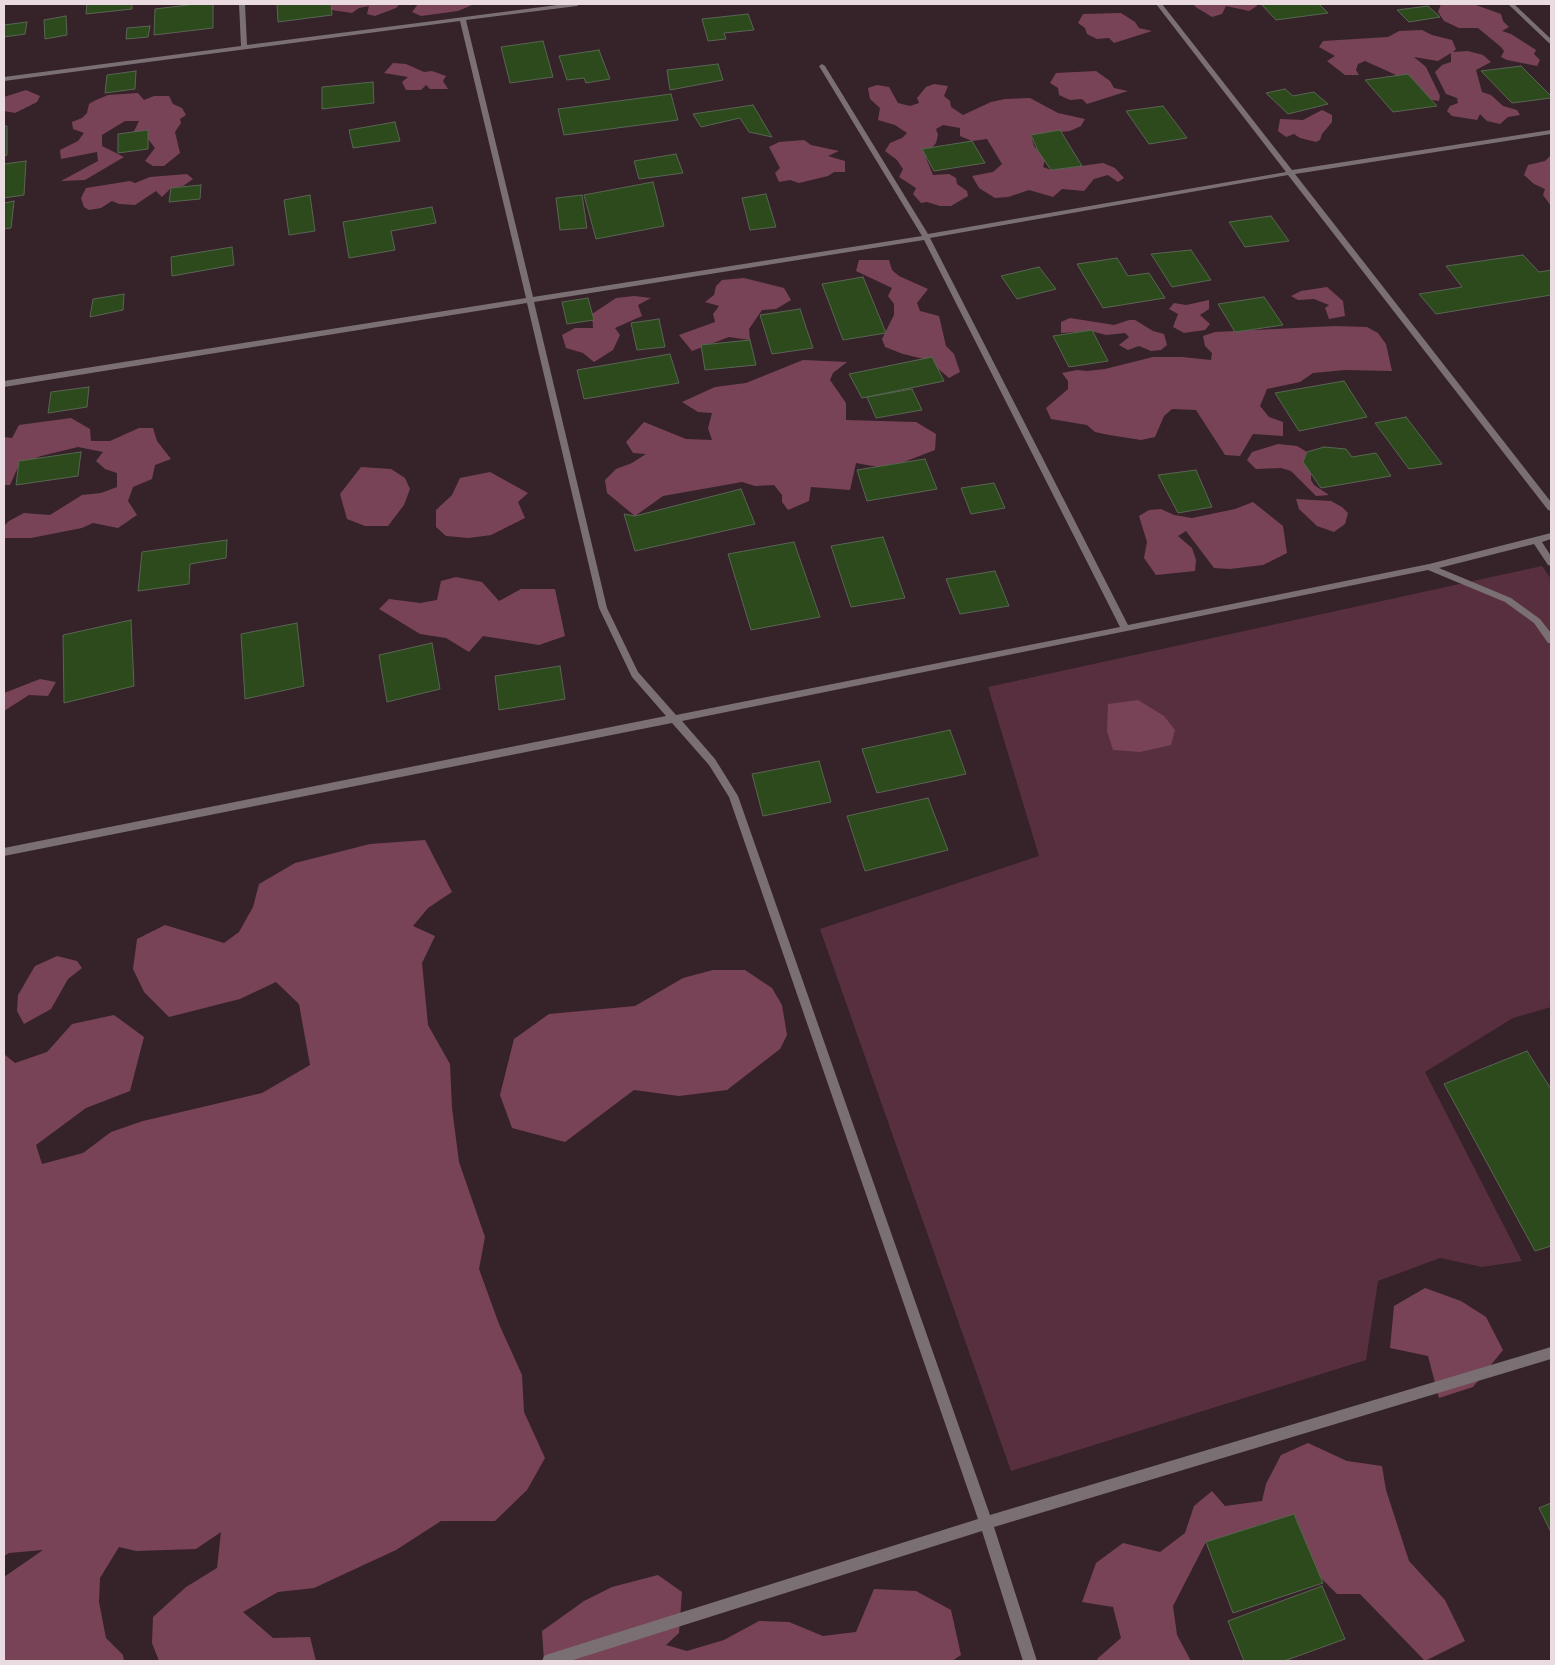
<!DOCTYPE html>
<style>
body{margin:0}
#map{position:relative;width:1555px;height:1665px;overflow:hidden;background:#362229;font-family:Helvetica,sans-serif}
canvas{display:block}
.frame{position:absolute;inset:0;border:5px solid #e9dbe0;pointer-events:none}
</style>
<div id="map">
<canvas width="1555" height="1665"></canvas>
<div class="frame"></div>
</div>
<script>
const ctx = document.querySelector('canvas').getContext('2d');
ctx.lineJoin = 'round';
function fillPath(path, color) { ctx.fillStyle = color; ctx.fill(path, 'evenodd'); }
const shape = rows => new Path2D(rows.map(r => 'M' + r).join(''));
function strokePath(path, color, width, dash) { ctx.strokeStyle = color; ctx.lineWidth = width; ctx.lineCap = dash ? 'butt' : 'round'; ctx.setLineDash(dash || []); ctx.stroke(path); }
fillPath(shape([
 [1542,566,1551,579,1551,1007,1513,1018,1425,1072,1522,1261,1482,1267,1440,1258,1378,1281,1366,1360,1011,1471,820,929,1039,856,988,687]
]), '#582f3e');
fillPath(shape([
 [331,4,400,4,396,8,375,16,367,14,369,6,359,8,352,13,332,10],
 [418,4,472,4,472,5,458,11,421,16,412,12],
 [1196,4,1256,4,1257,6,1249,11,1226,6,1222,14,1212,17,1194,6],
 [1441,4,1473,4,1501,14,1503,21,1509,27,1502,31,1511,34,1536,50,1534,54,1540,60,1537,66,1507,60,1501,57,1504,51,1501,47,1478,28,1459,28,1444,21,1438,12],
 [1121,13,1135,22,1139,28,1152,31,1114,43,1109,38,1097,39,1087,34,1085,28,1078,23,1083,14],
 [1422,30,1432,35,1452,40,1456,49,1453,52,1468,51,1483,55,1491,62,1476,70,1482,92,1491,95,1503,106,1517,110,1520,115,1508,117,1500,124,1487,121,1480,114,1477,120,1452,116,1447,111,1450,106,1458,103,1457,98,1446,94,1435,72,1442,65,1451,62,1451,53,1438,61,1414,57,1426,67,1440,96,1439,101,1427,99,1394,74,1365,61,1358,64,1356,70,1359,75,1345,75,1327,61,1335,56,1319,47,1323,41,1388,37,1399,31],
 [393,63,406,64,424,72,432,71,446,76,443,81,448,89,430,89,426,85,421,90,406,90,402,82,408,77,384,73],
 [1096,71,1110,81,1114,88,1128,91,1087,104,1082,99,1070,100,1059,95,1058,88,1050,83,1056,73],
 [934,84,948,86,944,96,950,101,951,107,963,115,991,102,1005,99,1030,98,1058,113,1085,119,1081,126,1070,131,1031,135,1034,146,1045,160,1043,167,1051,170,1103,163,1115,168,1124,178,1118,182,1108,175,1094,179,1084,191,1062,189,1053,197,1029,190,1008,197,995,198,979,188,972,176,993,172,1002,164,987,139,972,141,960,136,960,128,943,125,936,129,938,135,936,143,928,152,926,158,933,175,949,174,956,178,957,184,967,191,968,196,951,206,940,206,927,202,921,203,913,194,916,188,899,177,903,169,897,160,885,151,890,143,902,138,907,133,895,125,878,120,880,108,870,99,868,88,877,85,889,87,898,103,910,106,919,103,917,98,926,87],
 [26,90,40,96,37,102,15,113,4,111,4,97],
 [138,93,144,100,154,96,169,96,173,104,182,108,186,115,180,119,181,123,175,132,180,153,164,166,153,166,145,161,155,148,148,139,133,133,139,121,125,121,102,135,102,146,124,157,85,180,61,181,98,161,97,152,61,159,60,150,78,141,84,133,73,129,72,122,82,118,87,113,89,104,96,100,108,95],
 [1322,110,1332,115,1332,122,1322,134,1320,140,1316,142,1300,138,1294,134,1286,137,1278,131,1280,119,1303,120],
 [804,140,811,145,839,151,828,156,845,161,845,172,834,172,828,176,799,183,790,180,779,182,775,173,780,168,769,147,779,142],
 [1551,155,1551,206,1543,195,1545,189,1534,184,1524,175,1528,165,1545,161],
 [187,174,193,179,183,186,171,188,162,197,156,191,135,205,119,204,112,201,101,208,89,210,84,207,81,198,86,188,130,181,135,183,150,177],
 [859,260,889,260,892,270,899,276,928,289,917,303,920,311,939,316,946,346,954,354,960,372,949,378,928,360,903,354,885,347,882,339,894,315,894,304,888,296,892,288,856,271],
 [744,278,784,288,791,300,776,309,762,310,749,329,750,340,729,337,692,351,679,335,715,322,713,314,719,306,705,302,714,295,716,286,722,280],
 [1327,287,1343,301,1345,316,1329,319,1325,308,1329,305,1314,299,1298,300,1291,296,1301,291],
 [634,296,651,298,638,305,642,316,615,328,620,335,613,350,594,362,583,353,566,348,562,335,575,328,593,328,592,314,616,298],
 [1209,300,1209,309,1200,315,1210,324,1205,330,1184,333,1173,327,1178,314,1169,309,1174,303,1186,305],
 [1070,318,1114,325,1129,320,1135,320,1153,331,1164,334,1167,345,1161,350,1151,351,1139,346,1128,350,1119,345,1129,337,1125,333,1106,335,1091,331,1061,333,1061,322],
 [1335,326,1367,327,1378,333,1386,344,1392,371,1345,370,1313,373,1300,382,1267,389,1260,406,1269,417,1283,422,1283,436,1253,434,1240,456,1225,455,1196,410,1172,409,1164,416,1155,437,1141,440,1109,435,1095,432,1087,425,1051,419,1046,408,1068,389,1068,381,1062,373,1077,370,1087,371,1105,369,1153,357,1182,357,1211,360,1212,353,1205,346,1203,336,1215,332],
 [803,360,847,362,833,373,830,380,846,403,846,420,916,422,936,434,935,450,904,462,878,467,856,463,850,490,811,487,809,501,788,510,782,502,782,495,774,485,755,486,742,482,663,496,635,516,607,493,605,480,616,469,632,463,646,454,633,453,626,442,644,422,686,439,712,440,708,428,712,413,698,412,682,402,715,387,746,383],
 [71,418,90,429,91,441,110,441,139,428,153,428,157,441,171,459,155,465,152,479,133,487,128,501,137,515,118,528,93,523,82,528,31,538,4,538,4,526,9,521,24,513,50,515,82,495,101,493,117,487,117,473,105,469,96,461,103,452,78,447,41,456,19,465,10,485,4,485,4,437,12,438,19,425],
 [1278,444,1297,446,1307,452,1303,462,1311,472,1311,480,1314,485,1329,495,1316,496,1291,471,1281,468,1256,469,1247,460,1252,452],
 [361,467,391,469,405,478,410,489,404,505,388,526,365,526,347,519,340,494],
 [490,472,528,493,518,502,525,518,491,535,469,538,446,536,436,527,436,510,452,495,460,478],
 [1296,499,1331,501,1342,507,1348,513,1345,524,1334,532,1317,526,1299,509],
 [1253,502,1283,526,1287,553,1263,565,1230,569,1214,568,1186,531,1178,536,1192,548,1196,560,1195,571,1156,575,1144,558,1147,542,1139,516,1149,510,1161,509,1174,515,1192,518,1235,509],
 [456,577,482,582,499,601,521,589,555,589,565,636,539,645,483,636,469,652,446,638,420,634,379,609,389,599,420,603,437,600,441,581],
 [40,679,56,682,48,696,29,695,4,711,4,693],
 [1138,700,1164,716,1175,730,1171,745,1140,752,1113,750,1107,731,1108,704],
 [425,840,452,892,428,908,413,926,435,936,422,963,428,1025,450,1064,452,1108,459,1162,485,1237,479,1269,499,1324,522,1375,524,1412,545,1458,527,1490,495,1521,441,1521,396,1550,314,1588,278,1592,243,1612,273,1638,310,1637,316,1661,159,1661,152,1643,153,1617,186,1587,217,1568,221,1532,196,1549,136,1551,119,1547,100,1578,99,1602,106,1638,123,1655,124,1661,4,1661,4,1577,43,1550,9,1553,4,1556,4,1054,15,1063,47,1052,72,1024,114,1015,144,1037,130,1091,86,1108,36,1145,42,1164,83,1153,111,1132,143,1121,262,1093,310,1065,299,1004,276,982,240,999,169,1017,144,992,133,969,137,939,165,925,224,943,239,932,253,907,259,884,295,863,370,844],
 [57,956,77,961,82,968,68,979,51,1009,24,1024,17,1011,18,995,35,966],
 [713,970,745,970,772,988,782,1005,787,1035,780,1049,727,1090,679,1096,634,1090,565,1142,512,1128,500,1095,514,1039,549,1014,635,1006,683,978],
 [1425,1288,1461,1301,1486,1317,1503,1350,1473,1387,1439,1398,1428,1356,1390,1348,1394,1306],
 [1308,1443,1347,1461,1382,1466,1386,1490,1409,1561,1445,1600,1465,1641,1425,1661,1360,1594,1337,1594,1320,1577,1294,1514,1206,1542,1173,1606,1177,1635,1191,1661,1099,1661,1097,1659,1121,1638,1113,1607,1082,1602,1096,1563,1123,1543,1160,1552,1185,1533,1194,1506,1212,1491,1225,1506,1262,1501,1266,1484,1281,1455],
 [658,1575,682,1592,679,1633,666,1645,687,1651,724,1640,759,1621,789,1622,823,1636,856,1632,874,1589,916,1591,951,1610,961,1655,952,1661,544,1661,542,1631,584,1601,612,1587]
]), '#794357');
const building = shape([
 [87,4,132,4,132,9,86,14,87,4],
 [196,4,213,4,213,28,154,35,155,9,196,4],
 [331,4,332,15,278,22,277,4,331,4],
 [1261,4,1319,4,1328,13,1276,20,1261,4],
 [1428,6,1440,17,1409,22,1397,10,1428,6],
 [748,14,754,30,724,33,726,39,708,41,702,19,748,14],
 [66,16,67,35,45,39,44,20,66,16],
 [27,22,25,34,4,37,4,25,27,22],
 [150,26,148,37,126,39,127,28,150,26],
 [543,41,553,77,510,83,501,47,543,41],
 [599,50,610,79,586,83,584,78,567,80,559,56,599,50],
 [718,64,723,80,670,90,667,70,718,64],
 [1521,66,1551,96,1551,98,1512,103,1481,71,1521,66],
 [136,71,135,89,105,93,107,75,136,71],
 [1408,74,1437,106,1393,112,1365,80,1408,74],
 [373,82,374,103,322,109,322,87,373,82],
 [1285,89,1293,96,1314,92,1328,104,1288,114,1266,93,1285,89],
 [671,94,678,120,564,135,558,109,671,94],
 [753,105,772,137,749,132,740,118,701,127,693,114,753,105],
 [1163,106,1187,138,1149,144,1126,111,1163,106],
 [395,122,400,141,353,148,349,130,395,122],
 [4,126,7,126,7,155,4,156,4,126],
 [148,130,148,149,118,153,118,134,148,130],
 [1060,130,1082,166,1051,170,1038,151,1031,135,1060,130],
 [972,141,985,163,934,171,922,149,972,141],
 [676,154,683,173,639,179,634,161,676,154],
 [26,161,24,195,4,198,4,164,26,161],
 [653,182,664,226,596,239,584,195,653,182],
 [201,185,200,199,169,202,171,188,201,185],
 [766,194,776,227,750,230,742,198,766,194],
 [310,195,315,231,289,235,284,200,310,195],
 [582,195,587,228,560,230,556,198,582,195],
 [14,201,11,228,4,229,4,203,14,201],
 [432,207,436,223,391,231,395,250,349,258,343,222,432,207],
 [1271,216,1289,241,1245,247,1229,222,1271,216],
 [232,247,234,265,172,276,171,257,232,247],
 [1191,250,1211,280,1172,287,1151,254,1191,250],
 [1523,255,1539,272,1551,270,1551,295,1436,314,1419,294,1462,287,1446,266,1523,255],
 [1117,258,1128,276,1149,273,1165,298,1103,308,1077,264,1117,258],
 [1039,267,1056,289,1017,299,1001,276,1039,267],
 [863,277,886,333,843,340,822,284,863,277],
 [124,294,123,310,90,317,93,299,124,294],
 [1264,297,1283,325,1235,332,1218,304,1264,297],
 [588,298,594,320,567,324,562,302,588,298],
 [800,309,813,348,772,354,760,315,800,309],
 [659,319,665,347,637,350,631,323,659,319],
 [1092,330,1108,361,1069,367,1053,336,1092,330],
 [750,340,756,365,705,370,701,345,750,340],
 [670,354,679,383,584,399,577,370,670,354],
 [932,357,944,381,862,398,849,374,932,357],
 [1344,381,1367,417,1299,431,1275,393,1344,381],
 [89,387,87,407,48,413,51,392,89,387],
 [912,389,922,410,876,418,867,397,912,389],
 [1406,417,1442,464,1409,469,1375,423,1406,417],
 [1324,447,1346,449,1352,457,1376,453,1391,476,1321,488,1303,462,1307,452,1324,447],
 [81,452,78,476,16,485,19,461,81,452],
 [925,459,937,489,867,501,857,470,925,459],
 [1196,470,1212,507,1178,513,1158,475,1196,470],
 [994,483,1005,508,971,514,961,488,994,483],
 [741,489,755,524,635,551,624,514,635,516,741,489],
 [883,537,905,598,851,607,831,546,883,537],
 [227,540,226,558,190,564,189,584,138,591,142,552,227,540],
 [794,542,820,617,751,630,728,554,794,542],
 [995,571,1009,606,960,614,946,579,995,571],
 [131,620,134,686,64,703,63,635,131,620],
 [297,623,304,686,245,699,241,634,297,623],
 [432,643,440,689,387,702,379,655,432,643],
 [560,666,565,699,499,710,495,676,560,666],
 [950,730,966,774,877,793,862,749,950,730],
 [819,761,831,802,763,816,752,774,819,761],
 [928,798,948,850,865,871,847,816,928,798],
 [1527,1051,1551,1089,1551,1246,1535,1251,1444,1084,1527,1051],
 [1551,1503,1551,1532,1539,1508,1551,1503],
 [1294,1514,1323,1583,1233,1613,1206,1542,1294,1514],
 [1322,1586,1345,1639,1284,1661,1244,1661,1228,1621,1322,1586]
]);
fillPath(building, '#2d4a1c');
strokePath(building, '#596553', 1);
fillPath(shape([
 [239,4,245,4,247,45,565,4,580,4,577,6,466,20,533,297,922,236,819,66,822,64,825,66,928,234,1286,172,1156,4,1162,4,1292,170,1551,130,1551,134,1295,174,1551,502,1551,511,1548,510,1288,175,930,238,1128,625,1429,564,1551,533,1551,539,1542,542,1551,556,1551,566,1548,565,1534,544,1439,568,1511,598,1540,619,1551,633,1551,643,1548,643,1534,623,1505,602,1428,570,682,721,715,759,738,796,990,1515,1551,1347,1551,1359,994,1527,1037,1661,1023,1661,982,1531,570,1661,542,1661,544,1656,549,1654,978,1519,729,797,709,765,672,723,4,856,4,848,666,716,632,677,599,608,527,303,4,387,4,381,526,298,460,21,4,81,4,77,241,46,239,4],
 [924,240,1120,627,676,715,638,672,607,608,534,302,924,240],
 [1508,4,1514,4,1551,39,1551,44,1549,43,1508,4]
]), '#7a6f72');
</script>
